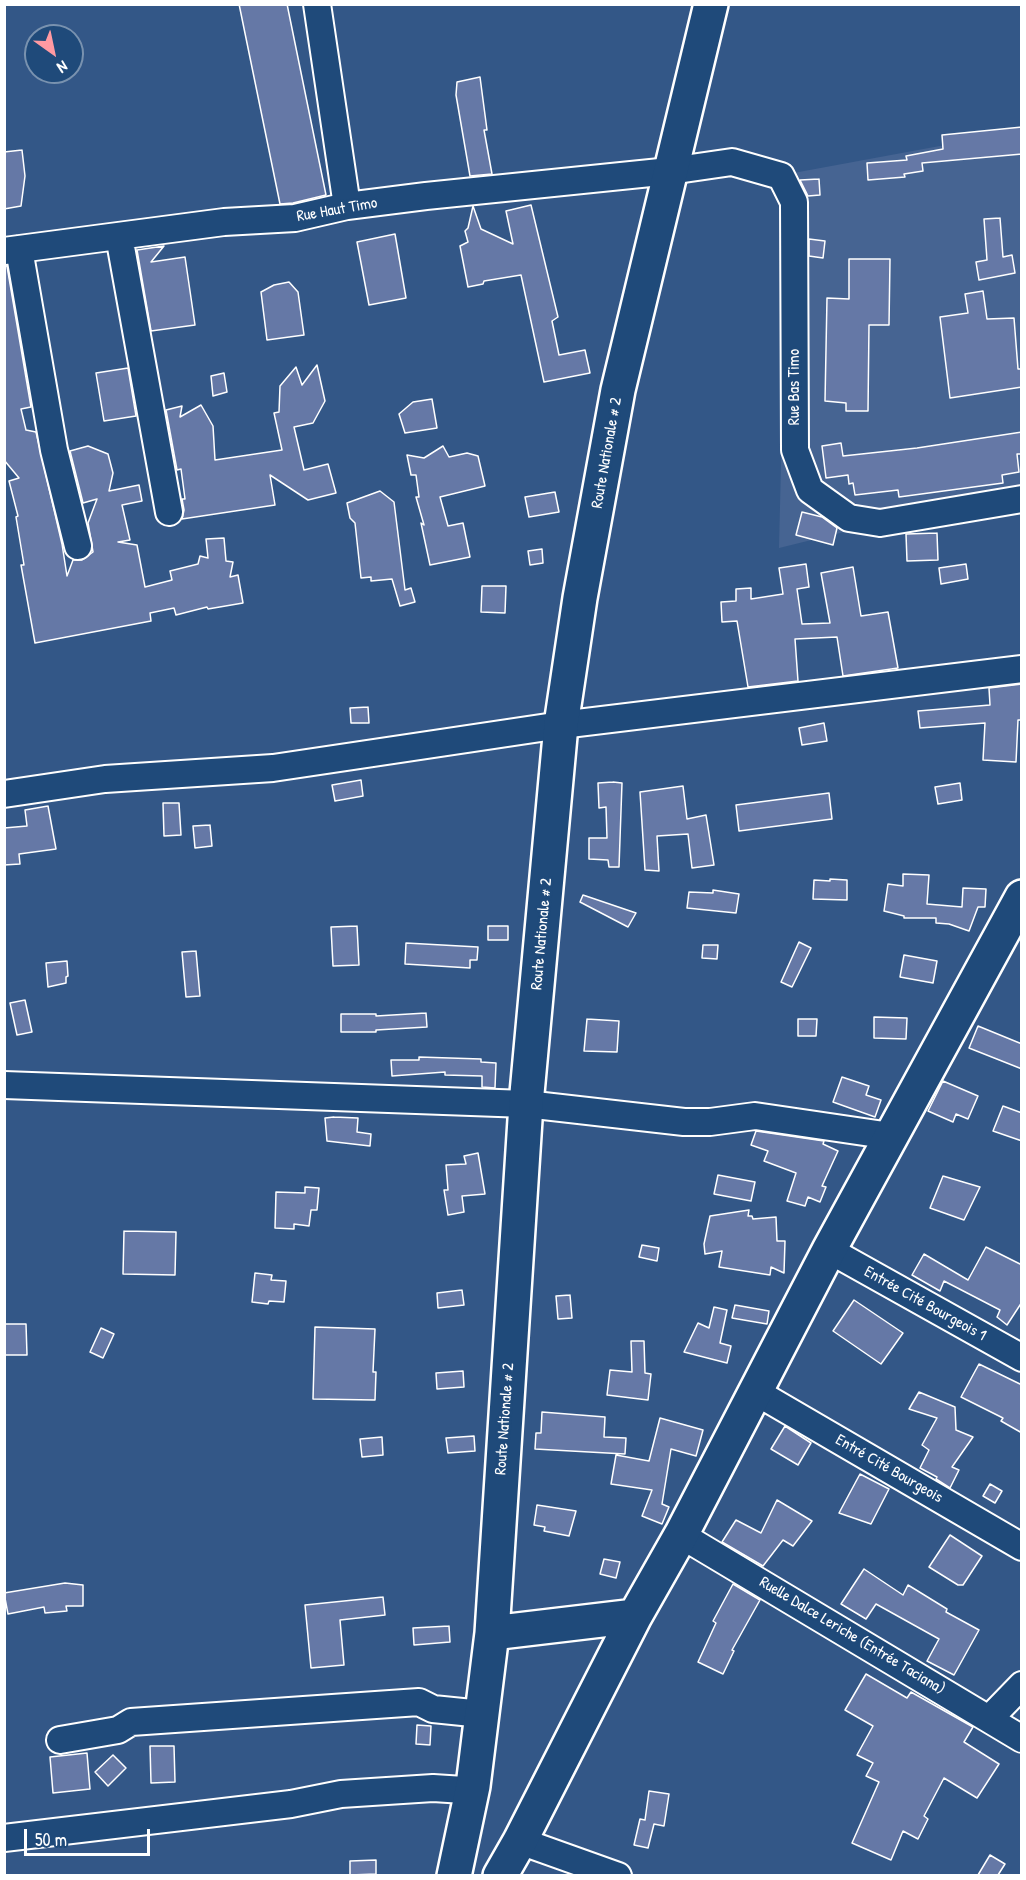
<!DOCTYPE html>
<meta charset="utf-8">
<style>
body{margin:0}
#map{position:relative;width:1026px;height:1880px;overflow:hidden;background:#335787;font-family:"Patrick Hand",sans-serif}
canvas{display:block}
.frame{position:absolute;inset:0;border:6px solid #fff;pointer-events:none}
.north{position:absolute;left:24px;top:24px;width:60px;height:60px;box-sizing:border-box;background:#1f4a7a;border:2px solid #7992af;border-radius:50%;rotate:147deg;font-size:16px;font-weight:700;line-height:24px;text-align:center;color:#fff}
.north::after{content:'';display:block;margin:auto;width:21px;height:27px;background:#ff9aa2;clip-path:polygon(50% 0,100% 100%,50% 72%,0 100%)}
.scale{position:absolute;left:24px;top:1829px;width:126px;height:27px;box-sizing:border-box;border:3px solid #fff;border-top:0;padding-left:8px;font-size:18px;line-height:21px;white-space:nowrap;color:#fff;-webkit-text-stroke:4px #1f4a7a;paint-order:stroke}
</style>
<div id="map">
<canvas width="1026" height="1880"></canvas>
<div class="frame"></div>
<div class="north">N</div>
<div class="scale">50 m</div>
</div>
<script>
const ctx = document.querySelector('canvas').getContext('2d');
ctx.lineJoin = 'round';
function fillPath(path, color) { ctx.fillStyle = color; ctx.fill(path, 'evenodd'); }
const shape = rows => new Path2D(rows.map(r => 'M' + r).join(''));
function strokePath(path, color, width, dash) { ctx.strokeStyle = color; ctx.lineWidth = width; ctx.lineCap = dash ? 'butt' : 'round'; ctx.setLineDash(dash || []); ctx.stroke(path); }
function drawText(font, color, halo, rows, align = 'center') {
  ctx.font = font + ' "Patrick Hand",sans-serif'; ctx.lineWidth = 5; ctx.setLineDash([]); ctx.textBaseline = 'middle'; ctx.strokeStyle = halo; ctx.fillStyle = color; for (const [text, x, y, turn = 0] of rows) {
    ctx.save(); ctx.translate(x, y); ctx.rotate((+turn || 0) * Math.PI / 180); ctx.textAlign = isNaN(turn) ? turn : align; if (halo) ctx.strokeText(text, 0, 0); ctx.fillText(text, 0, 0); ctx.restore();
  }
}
fillPath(shape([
 [1021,131,1021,493,855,511,844,532,779,548,788,174]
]), '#466492');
const building = shape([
 [239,4,287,4,326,195,293,203,280,204,239,4],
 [480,77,487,130,484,130,492,174,470,176,456,95,457,82,480,77],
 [1022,127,1022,154,922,163,923,171,904,174,905,177,868,180,867,163,907,160,906,156,943,149,942,135,1022,127],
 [22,150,25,176,21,206,4,209,4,152,22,150],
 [819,179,820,195,808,196,800,180,819,179],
 [531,205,558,317,552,321,559,355,585,350,590,373,544,382,521,275,484,281,483,284,468,287,460,246,468,242,465,231,468,228,473,206,481,229,513,244,506,211,531,205],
 [1000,218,1003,257,1012,255,1015,273,979,280,976,262,987,260,984,219,1000,218],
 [395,234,406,298,369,305,357,242,395,234],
 [809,239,825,241,823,258,809,256,809,239],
 [164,246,151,262,185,257,195,325,151,331,137,250,164,246],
 [849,259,890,259,889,325,869,325,868,411,846,411,846,403,825,401,827,298,849,299,849,259],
 [4,266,7,266,31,407,21,409,26,430,36,432,62,544,67,576,73,560,82,560,93,552,88,523,97,499,83,503,70,451,88,446,108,454,113,473,109,491,139,485,142,501,122,505,130,540,118,542,137,545,145,587,172,580,170,571,198,564,200,556,208,558,206,539,224,538,226,561,233,562,230,577,238,575,243,603,208,609,207,607,176,615,174,608,150,613,151,621,35,643,21,565,24,565,16,517,18,516,9,481,19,478,4,460,4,266],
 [289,282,298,292,304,335,267,340,261,292,274,285,289,282],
 [983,291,987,319,1014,318,1018,369,1022,369,1022,387,950,398,940,317,968,313,965,294,983,291],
 [317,365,325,401,313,423,294,427,304,470,328,464,336,493,308,500,270,475,275,505,182,519,184,510,182,499,185,499,181,469,177,470,166,410,182,406,180,417,201,405,213,426,215,460,282,450,274,413,279,412,280,386,296,367,302,385,317,365],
 [128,368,136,416,104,421,96,373,128,368],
 [224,373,227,392,213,396,211,376,224,373],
 [432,399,437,428,405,433,399,414,413,402,432,399],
 [1022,432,1022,454,1017,454,1019,472,1002,475,1003,483,899,497,898,490,855,495,853,483,849,484,848,475,826,478,822,446,841,443,843,456,917,448,1022,432],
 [443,446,449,457,467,453,478,456,485,486,440,497,448,526,463,523,470,557,430,565,421,523,424,525,416,497,419,497,416,475,411,475,407,455,424,458,443,446],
 [380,491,394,502,405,590,411,588,415,602,400,606,392,579,371,581,371,577,361,578,355,523,350,518,347,503,380,491],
 [555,492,559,512,529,517,525,497,555,492],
 [802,512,822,517,837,528,833,545,796,535,802,512],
 [937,533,938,560,907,561,906,534,937,533],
 [542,549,543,563,530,565,528,551,542,549],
 [806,564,809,587,797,589,802,624,830,623,821,573,853,567,861,616,888,612,898,668,843,676,837,637,795,639,798,681,748,687,737,621,722,622,721,602,736,601,736,589,751,588,751,599,783,594,779,568,806,564],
 [966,564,968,579,941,584,939,568,966,564],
 [482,586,506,586,505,613,481,612,482,586],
 [1022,684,1022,720,1018,720,1016,762,983,760,985,723,920,728,918,711,990,705,989,688,1022,684],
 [368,707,369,723,351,723,350,708,368,707],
 [824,723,827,741,802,745,799,728,824,723],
 [361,780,363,796,335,801,332,785,361,780],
 [613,782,622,783,619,867,609,867,608,860,589,859,589,838,607,838,606,807,599,808,598,783,613,782],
 [960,783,962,800,938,804,935,787,960,783],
 [683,786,687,819,706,815,714,865,692,868,688,834,657,836,659,871,645,870,640,792,683,786],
 [829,793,832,819,739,831,736,805,829,793],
 [163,803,179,803,181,835,164,836,163,803],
 [48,806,56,849,19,854,20,864,4,865,4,828,27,826,25,810,48,806],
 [210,825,212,846,195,848,193,826,210,825],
 [903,874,929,875,927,904,962,907,963,888,986,889,985,907,978,907,969,931,949,924,936,923,936,918,904,918,904,916,884,911,888,884,903,886,903,874],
 [830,879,847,880,847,900,813,899,814,880,830,881,830,879],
 [713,890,739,894,736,913,687,908,689,892,713,893,713,890],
 [583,895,636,913,628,927,580,902,583,895],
 [357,926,359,965,333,966,331,927,357,926],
 [488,926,508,926,508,940,488,940,488,926],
 [799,942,811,948,792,987,781,982,799,942],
 [406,943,478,947,477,960,470,960,470,968,405,964,406,943],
 [703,945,718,945,717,959,702,958,703,945],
 [196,951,200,996,186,997,182,952,196,951],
 [904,955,937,961,933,983,900,977,904,955],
 [67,961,68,976,66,977,66,983,48,987,46,963,67,961],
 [25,1000,32,1032,17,1035,10,1003,25,1000],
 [426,1013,427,1027,376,1030,376,1032,341,1032,341,1014,376,1014,376,1016,426,1013],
 [874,1017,907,1018,906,1039,874,1038,874,1017],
 [587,1019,619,1021,617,1052,584,1051,587,1019],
 [798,1019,817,1019,816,1036,798,1036,798,1019],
 [978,1026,1022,1044,1022,1069,969,1048,978,1026],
 [419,1057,481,1059,481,1062,496,1063,495,1088,482,1087,482,1076,445,1075,445,1072,392,1076,391,1060,419,1060,419,1057],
 [842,1077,869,1086,866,1095,881,1100,875,1117,833,1102,842,1077],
 [943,1081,978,1096,968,1119,956,1114,953,1122,928,1111,943,1081],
 [1003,1106,1022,1113,1022,1141,993,1131,1003,1106],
 [334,1117,358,1118,357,1132,371,1134,370,1146,327,1141,325,1118,334,1117],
 [756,1131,824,1141,823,1144,838,1151,822,1186,826,1187,820,1202,808,1197,805,1206,787,1201,796,1173,764,1161,768,1151,751,1145,756,1131],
 [478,1153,485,1194,462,1196,464,1212,448,1215,444,1190,448,1190,446,1165,466,1164,464,1156,478,1153],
 [718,1175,755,1182,751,1201,714,1194,718,1175],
 [943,1176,980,1187,964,1220,930,1208,943,1176],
 [305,1187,319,1188,317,1210,311,1210,309,1226,294,1224,294,1229,275,1228,276,1192,305,1193,305,1187],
 [749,1210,748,1216,752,1216,753,1219,776,1217,777,1241,785,1241,784,1273,771,1267,770,1275,719,1267,722,1251,705,1254,704,1244,710,1216,749,1210],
 [124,1231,176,1232,175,1275,123,1274,124,1231],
 [642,1245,659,1248,657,1261,639,1257,642,1245],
 [986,1247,1022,1265,1022,1302,1007,1325,997,1317,1000,1310,944,1281,940,1291,912,1275,924,1254,968,1280,986,1247],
 [255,1273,272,1275,271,1280,286,1281,284,1302,269,1301,268,1304,252,1302,255,1273],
 [462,1290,464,1305,438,1308,437,1293,462,1290],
 [570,1295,572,1318,558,1319,556,1296,570,1295],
 [854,1300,903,1333,881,1364,833,1331,854,1300],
 [735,1305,769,1311,767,1324,732,1318,735,1305],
 [714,1307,727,1310,720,1343,731,1346,727,1363,684,1352,698,1323,709,1328,714,1307],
 [4,1324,26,1324,27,1355,4,1355,4,1324],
 [315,1327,375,1329,373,1372,376,1372,375,1400,313,1399,315,1327],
 [101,1328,114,1334,103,1358,90,1352,101,1328],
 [631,1341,644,1341,645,1373,651,1374,648,1400,607,1395,610,1370,632,1372,631,1341],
 [979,1364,1022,1385,1022,1433,1001,1421,1003,1418,961,1397,979,1364],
 [463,1371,464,1387,437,1389,436,1373,463,1371],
 [919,1392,955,1407,956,1430,973,1437,952,1467,959,1470,950,1488,936,1479,937,1477,920,1468,929,1450,922,1445,937,1418,909,1409,919,1392],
 [542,1412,605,1417,604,1437,626,1438,625,1454,535,1449,536,1433,541,1433,542,1412],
 [660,1418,703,1430,696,1456,671,1449,662,1504,669,1507,662,1524,642,1516,652,1490,611,1484,616,1455,649,1461,660,1418],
 [785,1426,811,1443,798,1465,771,1449,785,1426],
 [474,1436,475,1451,448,1453,446,1438,474,1436],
 [382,1437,383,1455,362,1457,360,1439,382,1437],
 [860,1474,889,1489,871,1524,839,1513,860,1474],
 [990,1484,1002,1491,995,1503,983,1496,990,1484],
 [777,1500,812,1521,793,1546,783,1540,763,1566,722,1542,736,1520,761,1533,777,1500],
 [537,1505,576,1511,569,1536,544,1531,545,1527,534,1525,537,1505],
 [950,1535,982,1556,963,1585,958,1585,929,1567,950,1535],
 [604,1559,620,1562,616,1578,600,1574,604,1559],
 [864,1569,903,1595,908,1585,947,1609,946,1612,979,1630,954,1675,927,1661,939,1639,876,1604,866,1619,841,1604,864,1569],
 [65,1583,83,1585,83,1606,66,1606,67,1611,45,1613,44,1607,8,1614,4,1593,65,1583],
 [733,1584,760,1600,732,1650,734,1651,723,1674,698,1662,716,1623,713,1621,733,1584],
 [383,1597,385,1615,340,1620,344,1665,311,1668,305,1605,383,1597],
 [449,1626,450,1642,414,1645,413,1628,449,1626],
 [866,1674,907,1698,911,1692,973,1727,964,1742,999,1764,977,1798,944,1778,924,1816,928,1819,918,1839,903,1831,891,1860,852,1843,879,1782,866,1776,873,1763,857,1755,873,1726,845,1710,866,1674],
 [417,1725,431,1726,430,1745,416,1744,417,1725],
 [150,1746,174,1746,175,1782,151,1783,150,1746],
 [87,1753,90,1789,53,1793,50,1757,87,1753],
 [113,1755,126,1768,108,1786,95,1772,113,1755],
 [649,1791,669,1794,664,1826,654,1824,648,1848,634,1845,640,1819,645,1820,649,1791],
 [990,1855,1005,1864,998,1875,978,1875,990,1855],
 [376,1860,376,1874,350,1875,350,1861,376,1860]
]);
fillPath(building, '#6578a6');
strokePath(building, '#fff', 1.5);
const minor = shape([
 [317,4,347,206],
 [119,236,169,512],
 [19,249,54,450,78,546],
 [4,251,224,222,295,218,347,206,426,196,670,171,732,162,781,176,794,202,795,450,810,490,849,518,880,523,1022,499],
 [4,794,105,779,273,768,561,725,1022,669],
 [4,1085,526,1104,684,1122,710,1122,755,1116,891,1136],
 [829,1250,1022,1358],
 [756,1392,1022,1547],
 [681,1535,1022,1739],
 [989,1719,1022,1685],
 [60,1740,118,1730,131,1722,419,1702,433,1709,482,1714],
 [4,1838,291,1804,341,1794,433,1788,464,1790,473,1786],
 [520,1841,618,1876]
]);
const major = shape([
 [492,1633,635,1616],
 [454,1876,473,1786,492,1633,526,1104,561,725,580,598,618,390,711,4],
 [500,1876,520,1841,635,1616,681,1535,829,1250,1022,897]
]);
strokePath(minor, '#fff', 30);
strokePath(major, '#fff', 38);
strokePath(minor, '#1f4a7a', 26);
strokePath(major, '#1f4a7a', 33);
drawText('16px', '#fff', '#1f4a7a', [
 ["Rue Haut Timo",337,210,-10],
 ["Rue Bas Timo",795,387,-90],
 ["Route Nationale # 2",607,453,-80],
 ["Route Nationale # 2",542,934,-85],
 ["Entrée Cité Bourgeois 1",925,1304,29],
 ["Route Nationale # 2",505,1419,-86],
 ["Entré Cité Bourgeois",889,1469,30],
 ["Ruelle Dalce Leriche (Entrée Taciana)",852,1636,31]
]);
</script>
